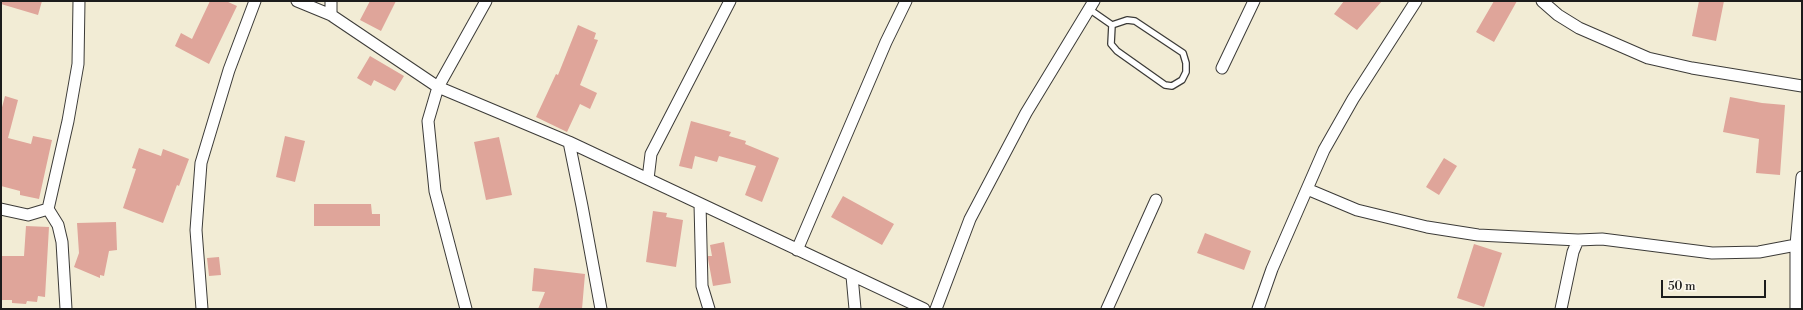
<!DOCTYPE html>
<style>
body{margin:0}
#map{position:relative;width:1803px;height:310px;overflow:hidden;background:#f2ecd5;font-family:"Libre Bodoni",serif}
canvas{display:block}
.frame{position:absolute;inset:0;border:2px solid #1c1c1c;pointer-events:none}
.scale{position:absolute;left:1661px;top:280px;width:105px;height:18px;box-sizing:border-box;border:2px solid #1c1c1c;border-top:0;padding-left:5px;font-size:12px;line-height:14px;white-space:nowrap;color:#1c1c1c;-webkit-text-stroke:3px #fbf7ec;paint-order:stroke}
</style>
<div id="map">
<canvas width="1803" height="310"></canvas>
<div class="frame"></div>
<div class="scale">50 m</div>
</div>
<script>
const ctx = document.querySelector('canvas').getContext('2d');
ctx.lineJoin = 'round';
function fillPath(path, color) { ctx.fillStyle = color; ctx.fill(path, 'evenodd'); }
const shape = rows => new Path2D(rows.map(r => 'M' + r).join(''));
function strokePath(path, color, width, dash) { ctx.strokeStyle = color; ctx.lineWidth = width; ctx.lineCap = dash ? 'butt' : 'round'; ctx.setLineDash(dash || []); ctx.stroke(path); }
fillPath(shape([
 [2,1,42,1,38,15,1,4],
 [210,1,226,1,237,6,209,64,175,46,181,33,192,39],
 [370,1,396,1,381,31,360,20],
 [1344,1,1382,1,1357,30,1334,14],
 [1494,1,1517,1,1494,42,1476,32],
 [1699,1,1724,1,1716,41,1692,36],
 [578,25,596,33,594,39,598,40,580,85,597,93,590,109,580,104,567,132,536,117,556,74,558,75],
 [370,56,404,76,395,91,374,80,371,86,357,78],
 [5,96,18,100,8,138,31,144,33,136,52,140,39,199,20,195,20,191,1,186,1,111],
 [1730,97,1762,103,1785,105,1780,175,1756,173,1759,139,1723,132],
 [691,121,731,132,729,136,746,141,745,144,779,158,762,202,745,195,756,166,719,156,717,162,695,156,692,169,679,166],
 [285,136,305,141,295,182,276,177],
 [499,137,512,195,486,200,474,142],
 [139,148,161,156,163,149,189,159,179,186,177,185,163,223,123,208,136,169,132,168],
 [1444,158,1457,166,1439,195,1426,187],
 [843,196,894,224,882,245,831,217],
 [314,204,371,204,372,214,380,214,380,226,314,226],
 [653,211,667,213,666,217,683,220,676,267,646,262],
 [116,222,117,250,109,251,104,276,100,275,100,278,74,267,79,253,77,223],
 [26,226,49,227,45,297,38,296,37,302,27,301,26,304,12,303,12,300,1,300,1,256,24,256],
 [1205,233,1251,251,1244,270,1197,253],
 [724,242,731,283,713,286,708,259,708,256,712,256,710,245],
 [1474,244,1502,253,1484,307,1457,298],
 [219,257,221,275,209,276,207,258],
 [534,268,585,274,582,309,538,309,545,292,532,291]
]), '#dfa59a');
const lane = shape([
 [1089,9,1112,25,1127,20,1135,21,1183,53,1186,63,1186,72,1182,80,1172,86,1165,85,1117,51,1111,44,1112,25]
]);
const street = shape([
 [297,1,331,15,438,87,569,142,924,309],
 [1542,1,1558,15,1579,28,1648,58,1692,68,1802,86],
 [331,15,331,1],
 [1222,68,1254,1],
 [569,142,582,206,601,309],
 [648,179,651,154,730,1],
 [1307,189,1357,210,1427,227,1478,235,1578,240],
 [700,204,702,286,709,309],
 [1,209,28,215,48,209,68,121,78,64,79,1],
 [48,209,58,225,62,242,66,309],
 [797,250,886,42,906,1],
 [852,276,855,309],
 [202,309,196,230,201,163,229,70,255,1],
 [466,309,435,191,428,121,438,87,486,1],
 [936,309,970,219,1026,113,1094,1],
 [1107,309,1156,200],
 [1258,309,1272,269,1324,150,1353,99,1416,1],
 [1561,309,1573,252,1578,240,1602,239,1712,253,1759,252,1796,245],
 [1796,309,1796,245,1802,177]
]);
strokePath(lane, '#3c3b38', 8);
strokePath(street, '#3c3b38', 13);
strokePath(lane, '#fff', 5.5);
strokePath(street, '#fff', 11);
</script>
